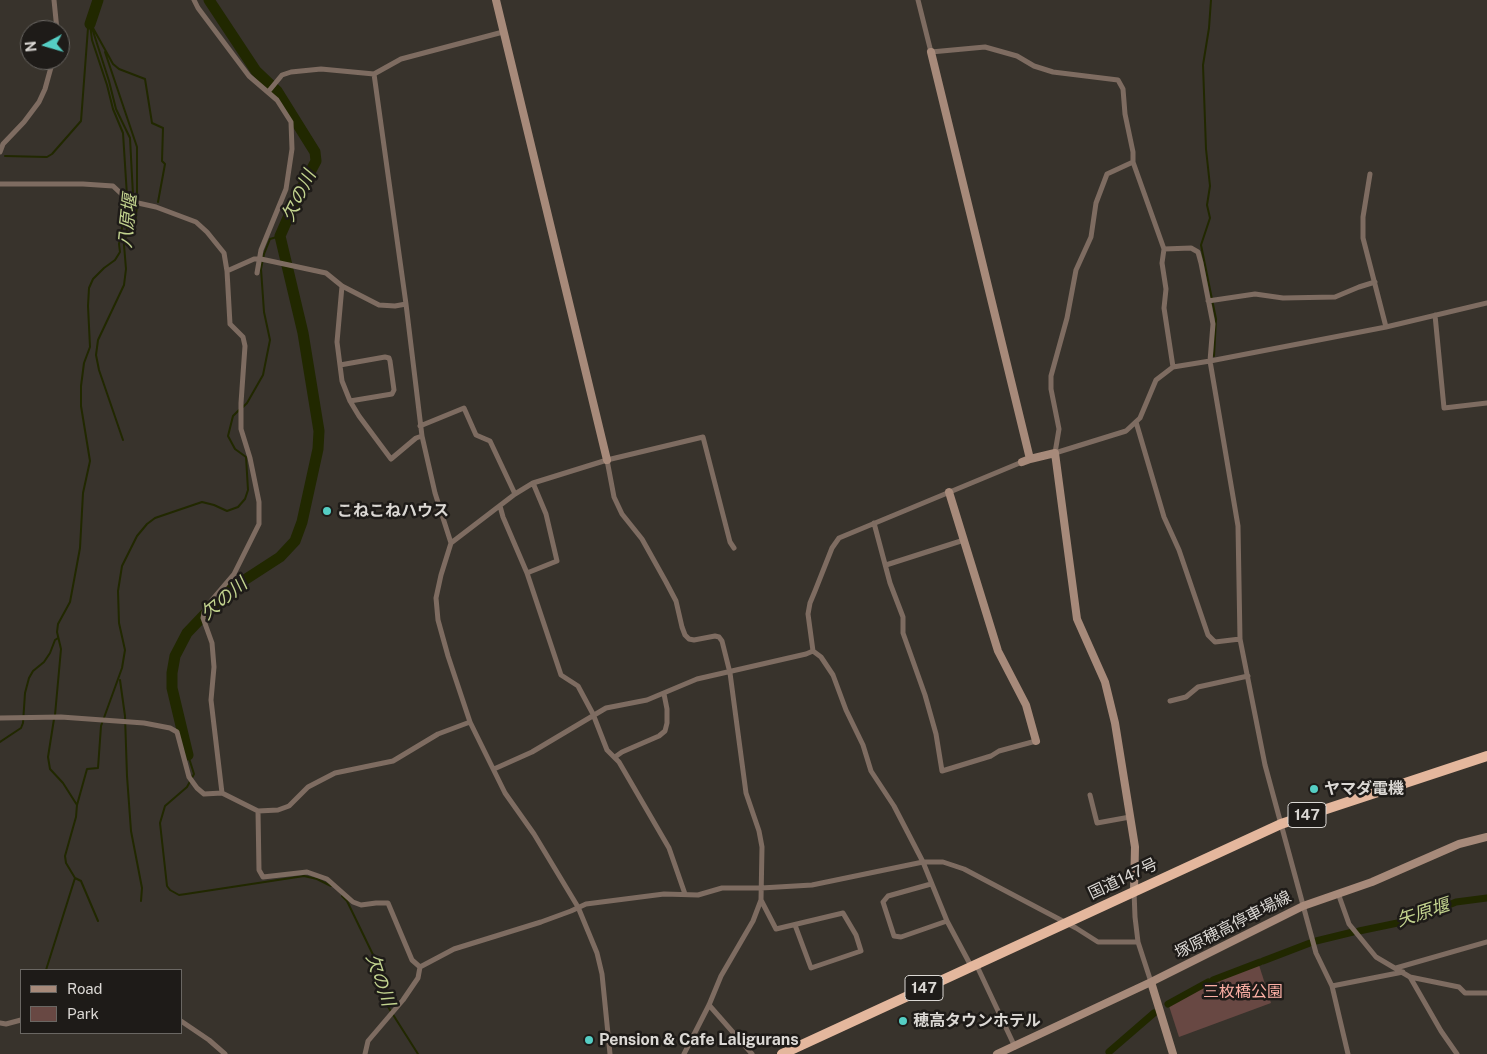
<!DOCTYPE html>
<meta charset="utf-8">
<style>
body{margin:0}
#map{position:relative;width:1487px;height:1054px;overflow:hidden;background:#38332c;font-family:"Public Sans",sans-serif}
canvas{display:block}
.legend{position:absolute;left:20px;top:969px;width:162px;height:65px;box-sizing:border-box;background:#1e1b18;border:1px solid #6a6763;margin:0;padding:6px 9px;list-style:none;font-size:15px;color:#dbd8d4}
.legend li{display:flex;align-items:center;gap:10px;height:25px}
.legend b{width:25px;border:1px solid #6a6763}
.north{position:absolute;left:20px;top:20px;width:50px;height:50px;box-sizing:border-box;background:#1e1b18;border:1px solid #6a6763;border-radius:50%;rotate:264deg;font-size:14px;font-weight:700;line-height:20px;text-align:center;color:#dbd8d4}
.north::after{content:'';display:block;margin:auto;width:18px;height:22px;background:#55cec4;clip-path:polygon(50% 0,100% 100%,50% 72%,0 100%)}
</style>
<div id="map">
<canvas width="1487" height="1054"></canvas>
<ul class="legend">
<li><b style="height:6px;background:#a78a7a"></b>Road</li>
<li><b style="height:14px;background:#684843"></b>Park</li>
</ul>
<div class="north">N</div>
</div>
<script>
const ctx = document.querySelector('canvas').getContext('2d');
ctx.lineJoin = 'round';
function fillPath(path, color) { ctx.fillStyle = color; ctx.fill(path, 'evenodd'); }
const shape = rows => new Path2D(rows.map(r => 'M' + r).join(''));
function strokePath(path, color, width, dash) { ctx.strokeStyle = color; ctx.lineWidth = width; ctx.lineCap = dash ? 'butt' : 'round'; ctx.setLineDash(dash || []); ctx.stroke(path); }
function drawText(font, color, halo, rows, align = 'center') {
  ctx.font = font + ' "Public Sans","Noto Sans JP",sans-serif'; ctx.lineWidth = 5; ctx.setLineDash([]); ctx.textBaseline = 'middle'; ctx.strokeStyle = halo; ctx.fillStyle = color; for (const [text, x, y, turn = 0] of rows) {
    ctx.save(); ctx.translate(x, y); ctx.rotate((+turn || 0) * Math.PI / 180); ctx.textAlign = isNaN(turn) ? turn : align; if (halo) ctx.strokeText(text, 0, 0); ctx.fillText(text, 0, 0); ctx.restore();
  }
}
fillPath(shape([
 [1259,965,1271,1003,1179,1037,1169,1006,1205,986]
]), '#684843');
strokePath(shape([
 [1211,0,1209,28,1203,65,1206,149,1210,186,1207,205,1210,218,1201,245,1216,319,1214,356],
 [90,24,92,40,107,85,113,109,123,133,127,196],
 [92,28,109,81,116,109,130,138,133,195,124,245,126,269,124,285,98,340,96,355,99,370,123,440],
 [93,28,113,64,119,69,145,79,152,123,163,128,162,161,165,164,158,202],
 [105,52,137,147,137,206,134,232,126,237],
 [5,156,47,157,52,154,81,121,88,28,90,24],
 [243,407,247,403,263,375,270,340,264,312,261,269,264,254,270,239,280,236],
 [120,680,125,716,127,776,131,831,142,888,141,901],
 [55,715,61,649,57,632,58,624,70,602,80,548,83,493,90,461,81,406,81,386,84,363,90,347,88,306,89,288,93,279,104,268,115,260,120,252,119,244,127,201],
 [54,719,48,757,50,769,63,783,77,805],
 [0,742,21,728,23,723,25,693,29,678,33,671,44,662,50,653,55,640,58,638],
 [188,755,194,774,187,787,165,806,160,823,167,886,170,890,179,895,186,894,304,876,317,879,331,886],
 [75,878,81,881,98,921],
 [342,896,347,901,377,963,380,974,382,994,385,1002,418,1054],
 [46,970,75,878,66,863,65,856,76,817,77,805,87,769,98,768,101,726,122,668,125,650,119,623,118,591,122,566,137,536,147,524,155,518,202,502,214,505,227,511,238,507,245,499,248,490,246,457,235,449,228,436,233,416,239,410]
]), '#212800', 2);
strokePath(shape([
 [1359,931,1412,920,1456,902,1487,898],
 [1316,941,1353,932],
 [1263,961,1310,943],
 [1213,980,1260,962],
 [1168,1004,1208,982],
 [1109,1052,1154,1013]
]), '#212800', 7);
strokePath(shape([
 [90,24,98,0],
 [188,755,172,688,172,673,175,656,187,633,226,592,280,557,295,541,302,522,318,449,319,431,303,333,280,236,298,195,316,161,315,152,277,91,256,71,209,0]
]), '#212800', 11);
strokePath(shape([
 [54,0,57,30],
 [194,0,198,8,249,76,277,100,291,122,292,149,286,189,261,250,257,273],
 [918,0,931,52,985,47,1017,56,1034,66,1053,72,1118,80,1123,89,1125,114,1133,152,1133,162,1164,249,1162,263,1166,289,1164,308,1173,367],
 [374,74,406,304,422,436,435,493,451,543],
 [268,92,282,75,291,72,321,69,374,74,401,59,503,32],
 [0,152,3,144,24,122,39,102,45,89,53,60],
 [1133,162,1107,174,1096,203,1091,237,1076,270,1067,318,1051,376,1051,389,1059,429,1055,453,1126,431,1140,418,1156,380,1173,367,1210,361,1386,327,1487,303],
 [1370,174,1363,217,1363,238,1386,327],
 [0,184,83,184,113,186,129,201,156,207,196,222,207,232,224,253,227,271,230,324,243,337,245,346,241,403,241,429,250,458,259,502,259,524,234,574,205,608,203,618,212,643,214,667,211,700,222,793],
 [1164,249,1191,248,1198,252,1201,263,1213,324,1210,361,1238,526,1240,639,1265,765,1316,953,1332,986,1348,1054],
 [227,271,254,259,261,259,326,273,342,286,379,305,395,306,406,304],
 [342,286,337,342,342,381,350,401,359,416,391,459,416,438,422,436],
 [1208,301,1255,294,1283,298,1335,297,1359,287,1375,282],
 [1435,315,1444,408,1487,403],
 [340,365,385,357,389,358,390,361,394,390,392,394,350,401],
 [1136,422,1164,517,1179,550,1208,635,1215,642,1240,639],
 [420,426,464,408,476,435,490,441,515,494],
 [607,460,614,497,622,514,642,539,666,582,676,601,682,627,685,635,689,639,694,640,715,636,719,637,722,641,730,673,746,793,759,831,762,847,761,900,753,921,721,976,709,1005,684,1054],
 [500,506,503,517,527,573,561,675,578,686,593,714,607,750,619,762,669,848,685,894],
 [874,523,890,583,903,617,903,633,925,695,936,734,942,771,991,756,999,751,1036,741],
 [886,565,964,540],
 [527,573,557,561,546,514,533,483],
 [1170,701,1186,697,1198,687,1248,676],
 [0,718,61,717,144,723,170,728,177,732,189,777,197,788,204,794,222,793,258,811,278,810,289,806,308,787,335,773,393,761,438,734,470,722],
 [615,757,622,752,659,736,665,731,667,723,667,709,664,694],
 [494,769,532,752,606,708,647,700,697,679,806,654,813,651],
 [1090,795,1097,823,1130,817],
 [258,811,259,870,263,877,307,872,327,879,353,902,361,905,376,903,388,903,412,960,420,967],
 [931,884,888,896,883,902,894,936,901,937,947,921],
 [1134,891,1135,917,1138,942,1151,982],
 [1338,893,1349,924,1376,957,1410,977,1441,1031,1457,1054],
 [761,900,776,929,843,913,856,935,861,951,811,968,795,925],
 [976,964,1015,1047],
 [971,966,947,921,923,862,894,806,871,771,863,745,846,710,833,675,821,657,813,651,808,614,810,603,815,591,832,548,839,538,1022,462],
 [420,967,454,949,541,922,571,911,586,904,664,894,698,895,722,888,761,888,812,885,923,862,943,862,964,869,1076,928,1098,942,1138,942],
 [1396,968,1487,942],
 [1410,977,1459,987,1465,993,1487,993],
 [1332,986,1403,972],
 [709,1005,752,1054],
 [181,1021,209,1040,225,1054],
 [0,1023,6,1024,21,1020],
 [365,1054,368,1041,403,1000,418,978,420,967],
 [610,1054,602,974,597,953,578,907,534,834,505,793,470,722,448,656,438,620,436,598,441,575,451,543,515,494,533,483,607,460,703,437,730,542,734,548]
]), '#7e6c61', 5);
strokePath(shape([
 [496,0,607,460],
 [931,52,1030,459],
 [1022,462,1030,459,1055,453,1077,619,1105,682,1115,723,1135,847,1134,891],
 [949,492,998,651,1026,705,1036,741],
 [1151,982,1173,1054],
 [997,1054,1151,982,1303,906,1372,882,1459,844,1487,837]
]), '#a78a7a', 8);
strokePath(shape([
 [782,1054,1281,824,1487,756]
]), '#e4b79d', 10);
for (const [x, y, r, color] of [
 [327,511,5,"#55cec4"],
 [1314,789,5,"#55cec4"],
 [903,1021,5,"#55cec4"],
 [589,1040,5,"#55cec4"]
]) { const dot = new Path2D(); dot.arc(x, y, r, 0, 2 * Math.PI); ctx.fillStyle = color; ctx.fill(dot); strokePath(dot, '#1e1b18', 2); }
for (const [x, y, w] of [
 [1307,815,38],
 [924,988,38]
]) { const box = new Path2D(); box.roundRect(x - w / 2, y - 12.5, w, 25, 4); ctx.fillStyle = '#1e1b18'; ctx.fill(box); strokePath(box, '#dbd8d4', 1); }
drawText('bold 15px', '#dbd8d4', null, [
 ["147",1307,815],
 ["147",924,988]
]);
drawText('bold 16px', '#dbd8d4', '#1e1b18', [
 ["こねこねハウス",337,511],
 ["ヤマダ電機",1324,789],
 ["穂高タウンホテル",913,1021],
 ["Pension & Cafe Laligurans",599,1040]
], 'left');
drawText('16px', '#dbd8d4', '#1e1b18', [
 ["国道147号",1123,879,-25],
 ["塚原穂高停車場線",1233,925,-27]
]);
drawText('16px', '#fcafa4', '#1e1b18', [
 ["三枚橋公園",1243,992]
]);
drawText('italic 18px', '#c2d38e', '#1e1b18', [
 ["欠の川",299,196,-64],
 ["八原堰",128,221,-84],
 ["欠の川",224,599,-40],
 ["矢原堰",1423,913,-18],
 ["欠の川",380,980,71]
]);
</script>
